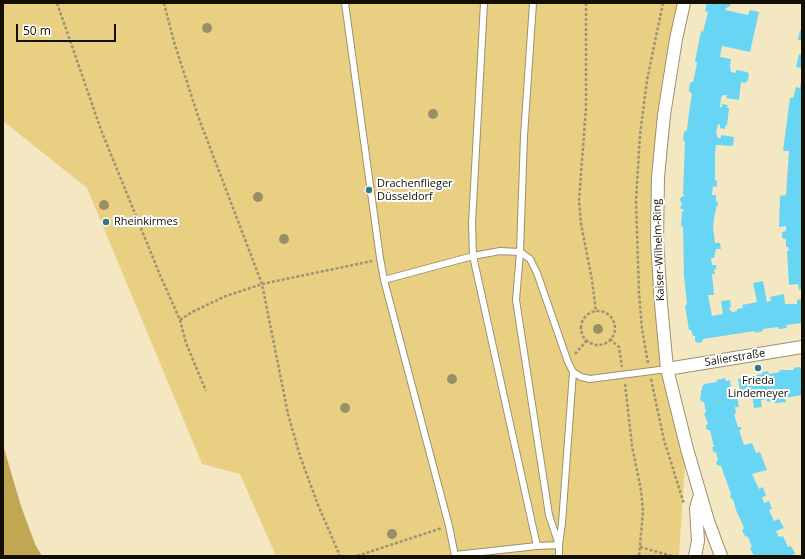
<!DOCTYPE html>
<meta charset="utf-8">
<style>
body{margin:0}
#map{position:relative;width:805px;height:559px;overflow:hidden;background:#f4e8c3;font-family:"Open Sans",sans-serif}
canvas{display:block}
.frame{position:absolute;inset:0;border:4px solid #130f03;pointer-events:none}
.scale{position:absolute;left:16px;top:24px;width:100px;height:18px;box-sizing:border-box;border:2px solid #130f03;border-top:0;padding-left:5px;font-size:12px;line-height:14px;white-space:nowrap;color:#130f03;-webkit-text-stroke:3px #fff;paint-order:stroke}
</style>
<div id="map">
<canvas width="805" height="559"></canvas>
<div class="frame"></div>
<div class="scale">50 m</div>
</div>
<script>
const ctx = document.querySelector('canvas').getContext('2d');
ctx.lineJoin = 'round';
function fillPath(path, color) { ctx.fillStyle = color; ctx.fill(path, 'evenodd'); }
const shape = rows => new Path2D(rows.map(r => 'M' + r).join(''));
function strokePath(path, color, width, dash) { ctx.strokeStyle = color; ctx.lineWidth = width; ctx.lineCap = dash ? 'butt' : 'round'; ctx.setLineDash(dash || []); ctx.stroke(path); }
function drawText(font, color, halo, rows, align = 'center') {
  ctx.font = font + ' "Open Sans",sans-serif'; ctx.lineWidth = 4; ctx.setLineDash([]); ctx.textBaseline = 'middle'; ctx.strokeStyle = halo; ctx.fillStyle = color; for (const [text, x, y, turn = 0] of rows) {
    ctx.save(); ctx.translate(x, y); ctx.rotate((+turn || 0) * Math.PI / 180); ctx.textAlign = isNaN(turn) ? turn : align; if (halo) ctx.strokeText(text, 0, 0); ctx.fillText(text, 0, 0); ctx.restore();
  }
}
fillPath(shape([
 [3,3,678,3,670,38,657,177,666,369,686,450,679,555,680,556,276,556,240,474,202,464,87,188,3,121]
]), '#e9cf82');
fillPath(shape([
 [3,445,21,506,35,544,42,556,3,556]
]), '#c1a653');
fillPath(shape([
 [707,3,731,3,730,6,726,8,725,10,748,15,750,10,759,12,750,52,722,46,720,57,731,59,730,67,731,72,736,73,736,70,747,72,749,74,748,80,745,83,741,82,739,100,726,98,727,95,723,95,721,98,720,107,722,107,722,104,728,105,727,108,729,108,727,126,725,125,725,129,720,128,720,125,718,124,716,133,718,138,721,138,721,135,734,137,733,146,716,145,715,155,715,180,717,181,717,187,713,186,712,195,716,195,716,201,718,202,718,205,716,207,716,212,715,212,713,227,715,243,720,243,721,249,716,249,714,258,711,258,712,265,716,265,716,269,714,269,715,274,712,274,714,295,708,295,712,316,723,314,721,301,730,300,731,306,729,309,732,312,737,311,737,309,743,308,742,305,757,302,753,283,763,281,767,302,771,301,770,297,784,294,785,304,797,304,797,300,802,299,802,323,786,325,787,328,779,329,778,327,763,329,763,331,755,333,755,331,703,339,702,342,698,343,695,341,695,336,693,336,691,330,689,330,685,306,687,304,684,276,683,227,681,226,682,211,684,211,684,210,680,208,682,204,680,200,681,197,684,196,684,195,683,194,685,142,683,139,684,132,687,130,689,112,692,94,689,91,690,83,691,83,691,82,693,82,694,78,697,63,695,61,701,31,703,32,708,12,705,11],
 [800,30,802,31,802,41,798,40],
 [799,54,802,55,802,73,801,68,796,67],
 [801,82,802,289,799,290,798,284,789,285,787,251,789,251,788,247,786,247,786,239,782,238,782,232,786,231,786,226,779,227,780,196,786,195,789,151,783,151,790,98,793,98,796,87,800,88],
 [798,367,802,368,802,395,785,398,786,402,775,403,775,401,767,402,767,399,761,400,762,407,754,408,751,388,740,390,738,379,762,374,763,372,768,371,769,374,780,372,779,370,793,370,794,368],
 [725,378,726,381,730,380,732,398,737,397,739,407,735,407,736,414,734,414,738,427,741,427,741,430,739,430,744,445,752,443,756,453,760,452,767,470,752,474,759,489,763,487,766,496,762,497,764,503,769,501,772,509,769,510,774,521,779,519,784,528,776,531,779,537,783,536,788,547,791,546,795,553,792,556,754,556,750,548,752,547,748,537,745,536,742,531,744,528,738,514,737,513,733,499,731,498,730,496,731,494,721,466,717,465,716,462,718,460,716,452,714,453,712,447,714,447,710,430,707,430,706,428,706,425,708,424,704,414,706,412,704,402,701,401,700,399,701,395,701,390,702,390,702,387,704,384,717,382,717,380]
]), '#69d5f4');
const lane = shape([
 [345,3,380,258,384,280,449,526,455,556],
 [484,3,472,223,473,256,537,546],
 [533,3,524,136,520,252,516,300,549,515,559,545,559,556],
 [384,280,473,256,500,251,520,252,530,259,537,273,568,362,573,372,581,377,590,379,667,369],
 [455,555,537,546,559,545,562,523,573,372]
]);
const street = shape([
 [684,3,676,39,664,115,658,177,657,240,661,304,667,369,687,449,708,521,721,556],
 [667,369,802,347],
 [695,556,698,541,696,508,700,495]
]);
strokePath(lane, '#9c916e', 8);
strokePath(street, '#9c916e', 14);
strokePath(shape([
 [57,3,101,130,160,275,180,320,186,343,206,391],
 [164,3,174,42,198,116,262,284,288,414,300,456,318,505,340,556],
 [586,3,586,108,579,200,581,224,592,280,596,312],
 '581 328a17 17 0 1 1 34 0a17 17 0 1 1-34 0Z',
 [180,320,192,312,226,296,262,284,372,261],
 [610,339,619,347,622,367],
 [575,354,587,340],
 [648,363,642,329,639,293,636,201,640,135,647,80,663,3],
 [651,379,664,440,684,504],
 [625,384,632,446,641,490,643,512,639,556],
 [640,547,672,556],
 [357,556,442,528]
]), '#9b9277', 2.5, [3, 2]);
strokePath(lane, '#fff', 6);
strokePath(street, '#fff', 12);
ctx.fillStyle = '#9a8e69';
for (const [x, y] of [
 [207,28],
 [433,114],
 [258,197],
 [104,205],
 [284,239],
 [598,329],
 [452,379],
 [345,408],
 [392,534]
]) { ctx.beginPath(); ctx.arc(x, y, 5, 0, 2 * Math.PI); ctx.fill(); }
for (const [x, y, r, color] of [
 [369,190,4,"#337587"],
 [106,222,4,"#337587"],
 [758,368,4,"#337587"]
]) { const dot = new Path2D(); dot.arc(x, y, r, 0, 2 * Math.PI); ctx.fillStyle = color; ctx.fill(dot); strokePath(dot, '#fff', 1.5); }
drawText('11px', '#130f03', '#fff', [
 ["Drachenflieger",377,184],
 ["Düsseldorf",377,197],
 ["Rheinkirmes",114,222],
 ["Frieda",758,381,"center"],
 ["Lindemeyer",758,394,"center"]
], 'left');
drawText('11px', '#130f03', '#fff', [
 ["Kaiser-Wilhelm-Ring",659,250,-92],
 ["Salierstraße",735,358,-9]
]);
</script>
